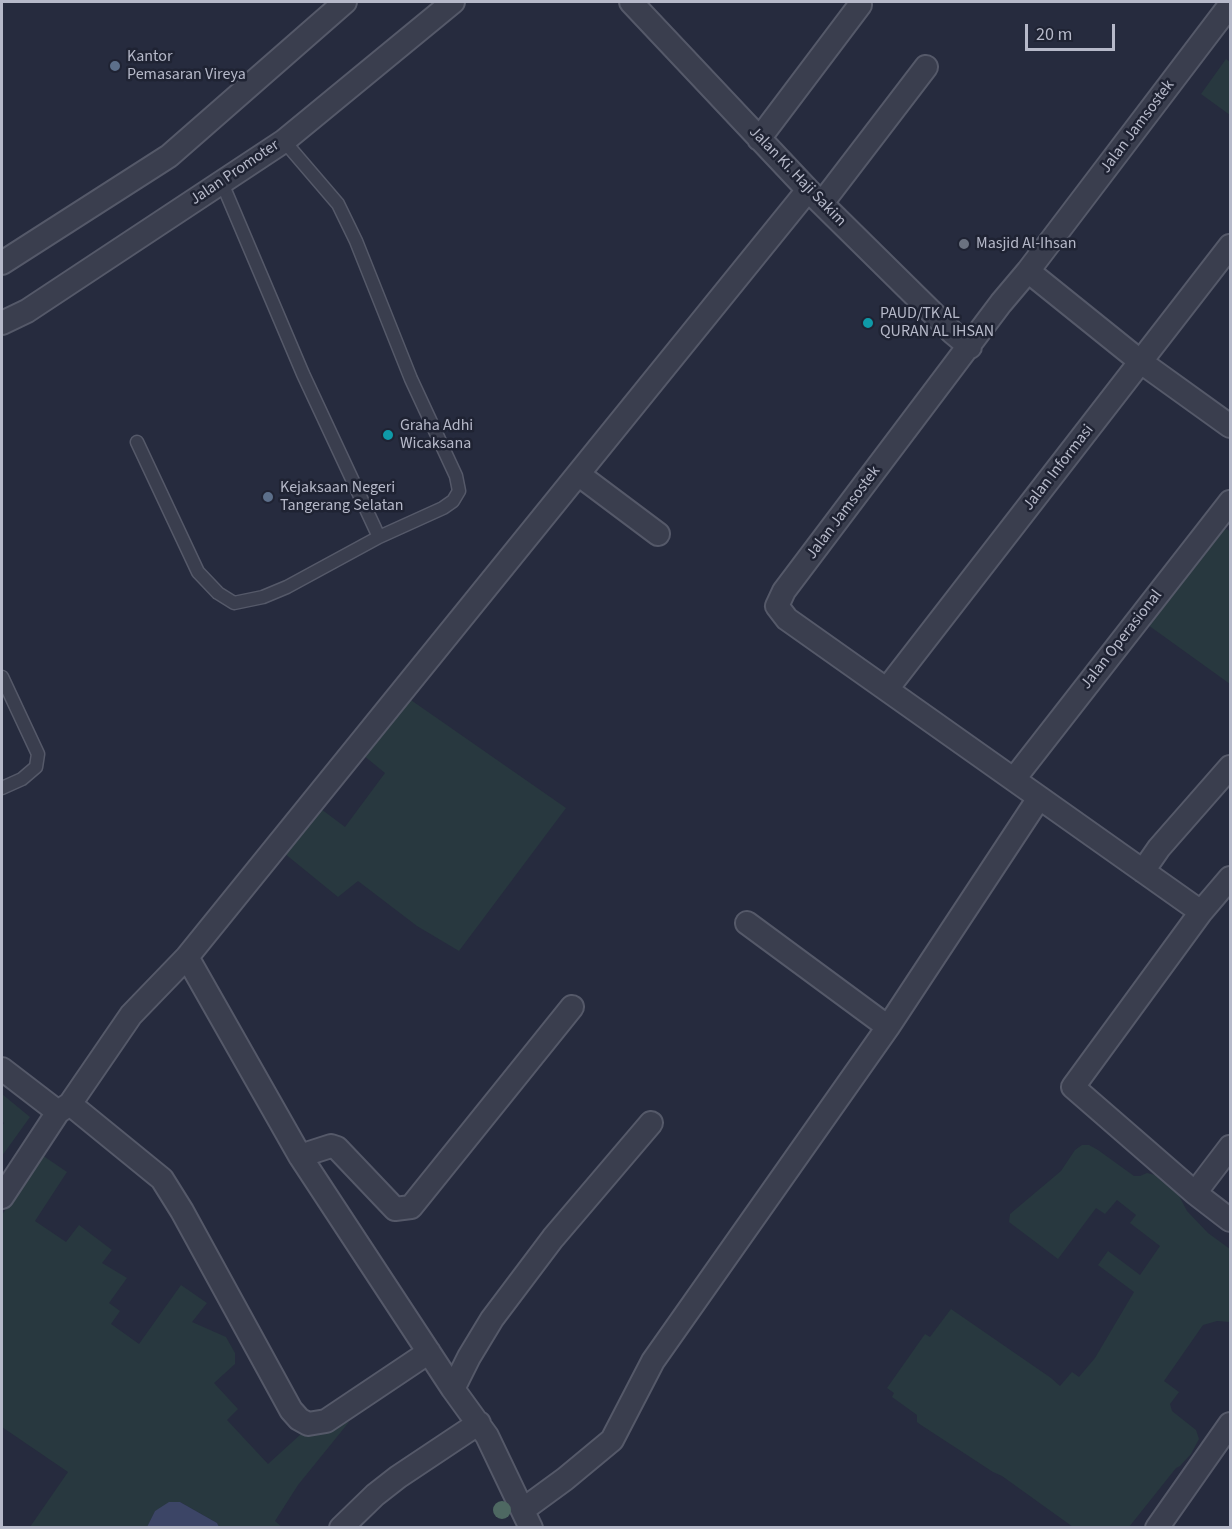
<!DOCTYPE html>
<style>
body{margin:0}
#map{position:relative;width:1232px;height:1529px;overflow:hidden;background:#262b3e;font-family:"Source Sans 3",sans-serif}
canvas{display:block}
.frame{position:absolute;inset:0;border:3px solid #b6b9c9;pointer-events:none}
.scale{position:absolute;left:1025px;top:24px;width:90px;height:27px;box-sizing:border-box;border:3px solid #b6b9c9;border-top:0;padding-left:8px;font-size:18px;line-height:21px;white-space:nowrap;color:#b6b9c9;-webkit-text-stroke:4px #1f2333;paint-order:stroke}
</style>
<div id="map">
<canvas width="1232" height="1529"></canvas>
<div class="frame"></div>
<div class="scale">20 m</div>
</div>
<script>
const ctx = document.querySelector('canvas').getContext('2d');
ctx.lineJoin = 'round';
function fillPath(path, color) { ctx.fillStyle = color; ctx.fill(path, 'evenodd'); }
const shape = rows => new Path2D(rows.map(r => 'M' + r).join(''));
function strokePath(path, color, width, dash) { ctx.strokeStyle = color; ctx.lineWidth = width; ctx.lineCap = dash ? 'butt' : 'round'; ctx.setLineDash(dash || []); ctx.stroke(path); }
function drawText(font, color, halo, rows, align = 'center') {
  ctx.font = font + ' "Source Sans 3",sans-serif'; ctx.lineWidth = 5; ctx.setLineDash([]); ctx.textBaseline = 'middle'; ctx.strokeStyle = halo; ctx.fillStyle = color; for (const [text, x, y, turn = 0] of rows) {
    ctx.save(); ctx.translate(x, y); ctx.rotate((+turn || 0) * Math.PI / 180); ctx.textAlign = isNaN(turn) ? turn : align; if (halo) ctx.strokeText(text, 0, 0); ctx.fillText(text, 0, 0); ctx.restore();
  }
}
fillPath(shape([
 [1226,59,1230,62,1230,115,1201,94],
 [1226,529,1230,531,1230,684,1148,625,1217,533],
 [408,698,566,808,459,951,417,926,358,881,338,897,284,853,321,809,345,827,385,773,363,755],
 [2,1094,30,1117,2,1156,2,1126,4,1123,2,1121],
 [1082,1145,1089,1145,1098,1150,1134,1176,1140,1176,1147,1173,1159,1176,1177,1192,1187,1211,1208,1233,1230,1249,1230,1322,1217,1321,1203,1325,1164,1381,1179,1392,1170,1404,1172,1411,1196,1430,1199,1439,1191,1454,1180,1466,1176,1468,1129,1527,1073,1527,1002,1476,993,1472,921,1425,917,1422,917,1415,892,1397,894,1393,887,1388,925,1334,930,1337,951,1309,1051,1378,1060,1386,1072,1372,1079,1377,1095,1358,1134,1292,1098,1265,1108,1251,1140,1275,1160,1246,1130,1223,1136,1215,1117,1200,1105,1214,1096,1208,1058,1259,1009,1222,1010,1214,1061,1171,1075,1150],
 [42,1155,67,1172,35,1221,66,1242,79,1225,112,1250,102,1263,127,1278,109,1303,120,1311,111,1324,139,1344,181,1285,207,1303,192,1322,226,1337,235,1353,235,1364,214,1383,238,1409,227,1420,268,1464,301,1434,349,1422,298,1485,275,1521,283,1528,219,1527,217,1523,180,1502,155,1511,147,1527,30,1527,68,1472,2,1427,2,1215]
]), '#28383f');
fillPath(shape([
 [169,1502,180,1502,217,1523,219,1527,147,1527,155,1511]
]), '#3c4566');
const lane = shape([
 [222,183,303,374,379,537],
 [137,442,198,572,218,593,234,603,263,597,287,587,379,537,443,508,453,501,459,491,456,476,411,379,356,241,338,204,284,141],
 [2,677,38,754,36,767,22,779,2,788]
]);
const street = shape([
 [631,2,808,190,952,332,970,347],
 [759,139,860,5],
 [822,203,926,67],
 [2,263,169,156,345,2],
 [1028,271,1141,362,1230,426],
 [2,323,27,311,284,141,453,2],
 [578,474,658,534],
 [887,689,1230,246],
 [1014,779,1230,502],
 [1143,871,1159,848,1230,767],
 [1230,878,1201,912,1073,1087,1195,1193,1230,1220],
 [1201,912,787,619,777,606,784,591,1001,303,1028,271,1230,5],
 [747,923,888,1027],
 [187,957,300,1156,453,1389,487,1436,531,1528],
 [2,1069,58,1112],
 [70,1104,162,1179,182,1211,291,1410,299,1419,308,1424,326,1421,429,1352],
 [300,1156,331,1146,337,1148,395,1209,411,1207,572,1007],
 [1195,1193,1230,1147],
 [2,1197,58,1112,70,1104,131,1015,187,957,808,190],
 [453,1389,469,1357,492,1319,553,1238,651,1123],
 [524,1509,565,1479,612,1440,653,1361,888,1027,1039,798],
 [341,1528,375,1495,398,1477,479,1423],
 [1157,1528,1230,1424]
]);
strokePath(lane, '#555969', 15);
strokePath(street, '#555969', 26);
strokePath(lane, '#3a3e4e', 12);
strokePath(street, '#3a3e4e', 22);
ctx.fillStyle = '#4e6862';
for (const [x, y] of [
 [502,1510]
]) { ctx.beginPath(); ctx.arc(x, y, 9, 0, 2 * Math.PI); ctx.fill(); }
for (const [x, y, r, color] of [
 [115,66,6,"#5c6f8a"],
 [964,244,6,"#6b7280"],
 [868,323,6,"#0f9aa8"],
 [388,435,6,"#0f9aa8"],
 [268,497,6,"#5c6f8a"]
]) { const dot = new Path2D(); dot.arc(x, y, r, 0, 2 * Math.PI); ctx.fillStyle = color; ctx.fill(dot); strokePath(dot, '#1f2333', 2); }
drawText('16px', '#b6b9c9', '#1f2333', [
 ["Kantor",127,57],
 ["Pemasaran Vireya",127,75],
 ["Masjid Al-Ihsan",976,244],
 ["PAUD/TK AL",880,314],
 ["QURAN AL IHSAN",880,332],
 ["Graha Adhi",400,426],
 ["Wicaksana",400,444],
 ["Kejaksaan Negeri",280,488],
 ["Tangerang Selatan",280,506]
], 'left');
drawText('16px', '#b6b9c9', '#1f2333', [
 ["Jalan Jamsostek",1138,127,-53],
 ["Jalan Promoter",235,173,-34],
 ["Jalan Ki. Haji Sakim",797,177,46],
 ["Jalan Informasi",1059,468,-52],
 ["Jalan Jamsostek",844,513,-53],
 ["Jalan Operasional",1122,640,-52]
]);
</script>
